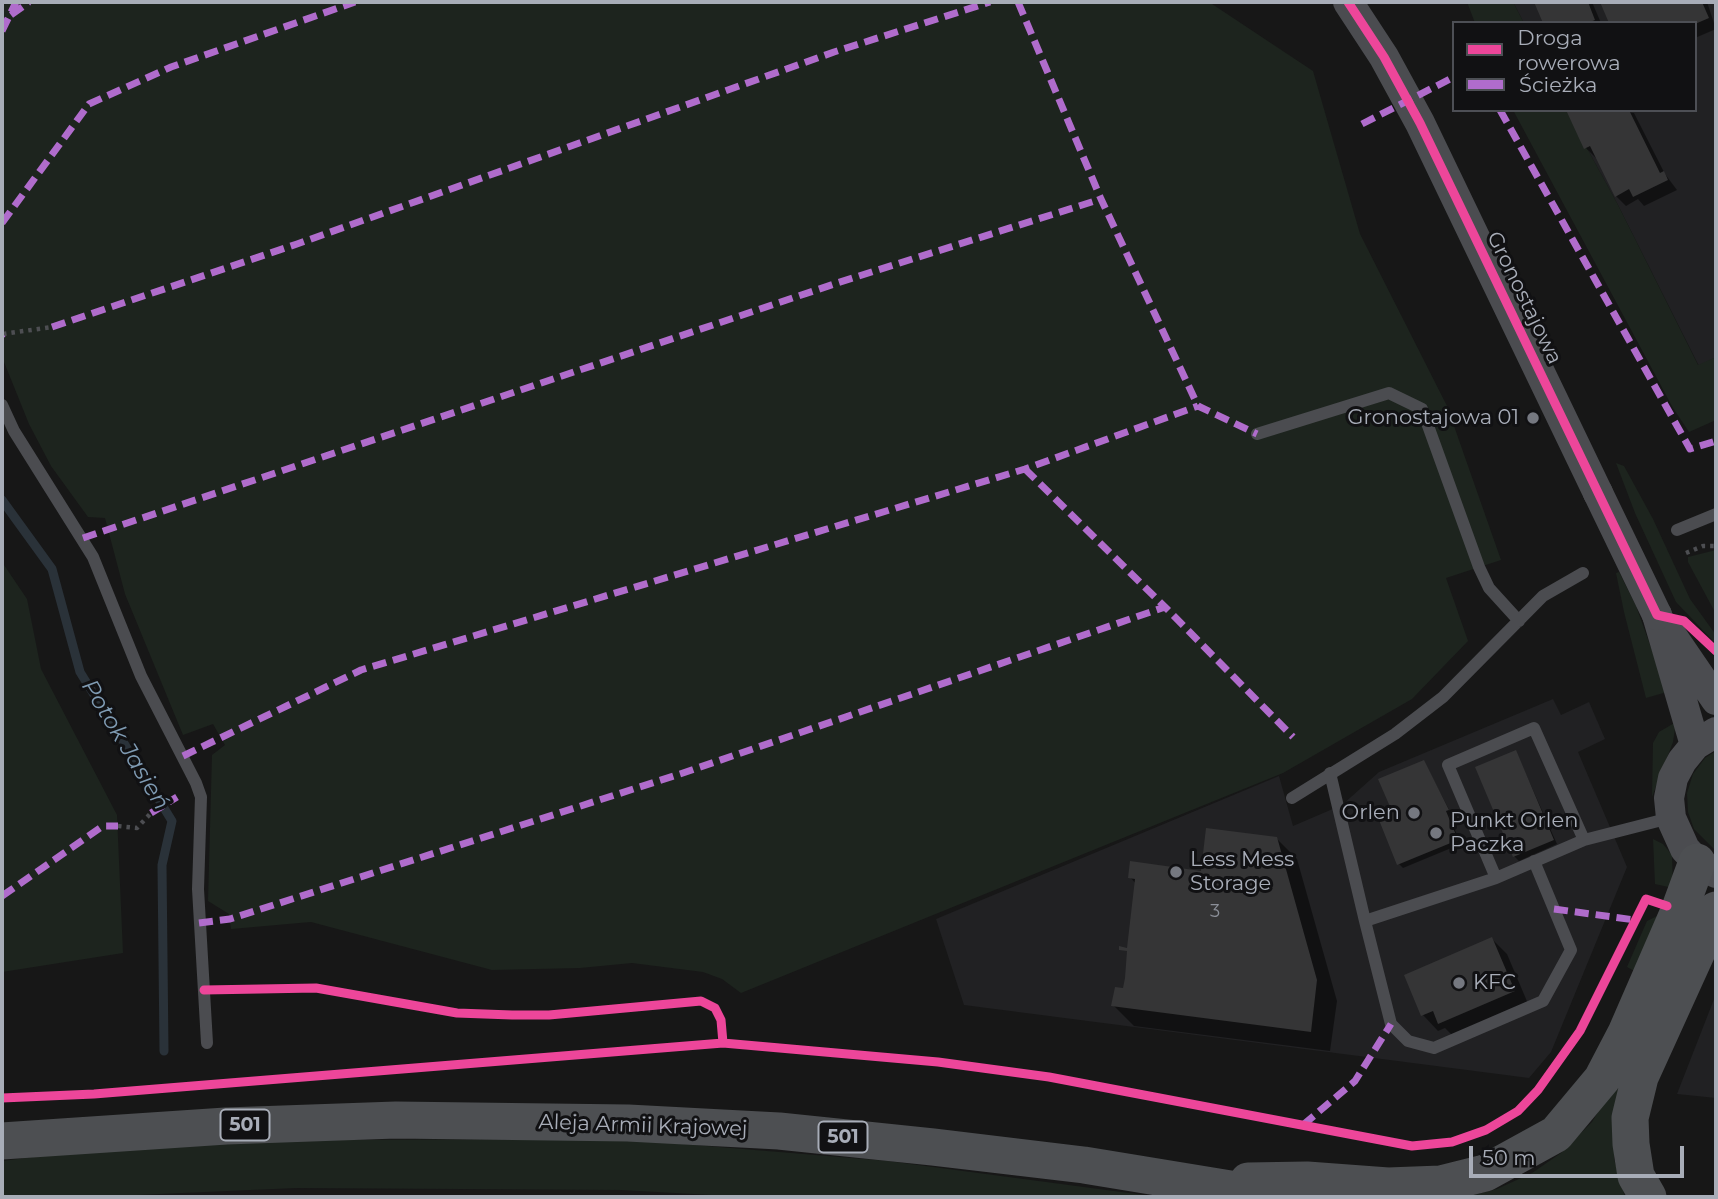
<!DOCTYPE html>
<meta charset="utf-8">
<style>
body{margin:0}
#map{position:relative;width:1718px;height:1199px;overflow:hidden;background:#171717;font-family:Montserrat,sans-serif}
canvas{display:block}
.frame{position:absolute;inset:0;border:4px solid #a8adb8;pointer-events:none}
.legend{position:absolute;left:1452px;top:21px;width:245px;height:91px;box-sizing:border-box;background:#111113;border:2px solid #4d4f55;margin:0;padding:9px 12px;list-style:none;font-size:21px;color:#a8adb8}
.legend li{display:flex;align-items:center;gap:14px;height:35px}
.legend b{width:35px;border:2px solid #4d4f55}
.scale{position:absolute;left:1469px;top:1146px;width:215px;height:32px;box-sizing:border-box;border:4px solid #a8adb8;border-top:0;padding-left:9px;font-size:21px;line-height:24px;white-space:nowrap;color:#a8adb8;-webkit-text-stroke:5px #111113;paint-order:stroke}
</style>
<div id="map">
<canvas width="1718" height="1199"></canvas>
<div class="frame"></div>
<ul class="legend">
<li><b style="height:9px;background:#ed469a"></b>Droga rowerowa</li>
<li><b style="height:9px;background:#b06ccc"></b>Ścieżka</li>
</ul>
<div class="scale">50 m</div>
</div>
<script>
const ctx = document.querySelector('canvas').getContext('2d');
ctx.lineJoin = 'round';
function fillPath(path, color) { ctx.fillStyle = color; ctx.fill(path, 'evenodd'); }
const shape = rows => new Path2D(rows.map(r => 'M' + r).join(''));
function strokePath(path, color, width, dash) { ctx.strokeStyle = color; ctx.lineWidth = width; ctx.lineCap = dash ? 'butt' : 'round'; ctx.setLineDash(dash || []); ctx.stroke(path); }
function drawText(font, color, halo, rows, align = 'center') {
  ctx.font = font + ' Montserrat,sans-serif'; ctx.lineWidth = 6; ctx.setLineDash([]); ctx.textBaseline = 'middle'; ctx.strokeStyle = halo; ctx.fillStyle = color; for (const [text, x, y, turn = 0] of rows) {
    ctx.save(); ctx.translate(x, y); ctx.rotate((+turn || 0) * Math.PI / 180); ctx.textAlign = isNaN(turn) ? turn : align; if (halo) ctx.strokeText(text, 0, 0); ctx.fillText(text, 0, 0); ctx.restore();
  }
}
fillPath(shape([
 [1513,2,1716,2,1716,357,1699,366,1617,203,1566,110,1695,110,1695,23,1524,23],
 [1553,699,1561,715,1589,702,1605,739,1578,752,1627,867,1551,1052,1529,1078,964,1005,936,919,1279,776,1293,826,1342,805,1379,772],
 [1716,994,1716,1098,1677,1094]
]), '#212123');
fillPath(shape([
 [2,2,1209,2,1313,71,1360,234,1447,406,1501,560,1446,578,1468,641,1412,699,1283,773,741,993,722,979,703,972,632,963,580,968,492,970,311,922,231,929,229,914,208,901,212,755,225,745,213,724,183,735,125,594,105,518,88,517,51,466,29,424,2,357],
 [1467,2,1513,2,1524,23,1475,23],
 [1513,110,1566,110,1617,203,1698,365,1716,357,1716,420,1689,432,1673,408],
 [1616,463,1624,466,1653,519,1690,599,1716,635,1716,644,1676,602,1635,513],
 [1716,550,1716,614,1688,562,1688,557],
 [2,562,27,599,41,669,117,815,123,953,2,972],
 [1619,572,1636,606,1667,692,1646,698,1624,612,1616,573],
 [1676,722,1673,742,1652,797,1653,743,1659,732],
 [1716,751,1716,851,1694,829,1688,812,1687,793,1693,774,1705,758],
 [1653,839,1663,844,1672,855,1673,888,1655,884],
 [1657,916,1638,973,1627,967,1647,921],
 [1686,929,1615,1128,1614,1159,1625,1197,1465,1197,1497,1189,1532,1173,1561,1153,1592,1122,1611,1090],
 [622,1139,888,1161,1159,1197,747,1197,621,1190,296,1188,92,1197,2,1197,2,1161,56,1154,290,1140]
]), '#1d241e');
fillPath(shape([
 [1536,2,1592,2,1601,23,1545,23],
 [1602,2,1707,2,1716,29,1695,38,1695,23,1611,23],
 [1609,110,1634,113,1665,174,1677,190,1644,206,1638,199,1626,206,1616,196,1596,158,1586,148],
 [1516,752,1557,844,1519,861,1514,856],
 [1424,762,1452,815,1449,816,1461,844,1403,868,1399,864,1393,810],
 [1276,838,1297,859,1337,1001,1330,1051,1134,1026,1114,1006,1125,990,1137,885,1130,877,1202,873],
 [1492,939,1507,954,1529,1006,1455,1038,1445,1028,1438,1031,1423,1015,1406,976]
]), '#0007');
strokePath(shape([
 [2,500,52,569,80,672,172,821,162,865,164,1051]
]), '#2a3239', 9);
fillPath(shape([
 [1534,2,1588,2,1595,20,1588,23,1543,23],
 [1600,2,1702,2,1709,18,1695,24,1609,23],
 [1566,110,1629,110,1660,173,1664,171,1668,180,1633,197,1629,189,1615,197,1590,146,1584,149],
 [1516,750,1554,840,1513,857,1475,767],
 [1424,760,1449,810,1446,811,1458,840,1397,865,1377,815,1391,809,1378,779],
 [1206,828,1277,837,1317,980,1311,1032,1111,1006,1115,987,1123,988,1125,978,1127,951,1119,950,1119,946,1127,948,1135,879,1128,878,1130,861,1201,871],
 [1492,937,1515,991,1438,1024,1433,1011,1421,1016,1404,975]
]), '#353536');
strokePath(shape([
 [3,334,52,327],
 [1686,553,1703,546,1716,546],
 [118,826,137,828,151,813]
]), '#4d4e52', 4.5, [3.5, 5]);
strokePath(shape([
 [2,405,14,431,93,557,141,676,196,783,201,797,198,889,207,1043],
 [1257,434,1389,393,1422,409,1479,567,1489,588,1519,621],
 [1677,530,1716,514],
 [1330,773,1365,921,1496,878],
 [1292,798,1395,734,1443,697,1543,596,1583,573],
 [1584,840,1496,878,1448,765,1534,728,1584,840,1670,818],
 [1365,921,1391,1024,1408,1041,1434,1048,1543,1001,1571,950,1534,861]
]), '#4b4c50', 12);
strokePath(shape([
 [1348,2,1384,57,1420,123,1598,493],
 [1657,615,1695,745],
 [1666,627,1716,700],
 [1716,732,1695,745,1682,761,1673,778,1669,798,1671,818,1685,849,1697,862,1716,873]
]), '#4b4c50', 30);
strokePath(shape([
 [2,1141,226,1126,396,1120,628,1123,779,1131,933,1147,1084,1165,1279,1197],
 [1248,1181,1307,1180,1388,1186,1441,1184,1485,1173,1556,1134,1602,1079,1626,1033,1679,911,1697,862],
 [1648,1197,1636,1176,1631,1144,1630,1118,1640,1077,1716,910]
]), '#4d4f52', 37);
strokePath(shape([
 [1598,493,1657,615]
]), '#4b4c50', 30);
strokePath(shape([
 [1018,2,1101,199,1198,406,1257,434],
 [11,15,29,2],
 [2,31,16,2],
 [1500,110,1690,449,1716,441],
 [1362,124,1454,77],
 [2,223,89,104,171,67,355,2],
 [52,327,297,244,834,52,990,2],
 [2,335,3,334],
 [1025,469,1165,607],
 [83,538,837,283,1101,199],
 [183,756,361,670,1025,469,1198,406],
 [151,813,177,797],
 [2,896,103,826,118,826],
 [1554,909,1635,920],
 [199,923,230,919,680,774,1165,607,1293,737],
 [1303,1125,1355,1081,1391,1024]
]), '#b06ccc', 7, [14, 7]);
strokePath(shape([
 [1348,2,1384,57,1420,123,1657,615,1684,621,1716,651],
 [204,990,316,988,457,1013,512,1015,549,1015,701,1001,715,1008,721,1020,723,1043],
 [2,1098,94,1094,723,1043,938,1062,1049,1077,1412,1146,1452,1142,1486,1130,1518,1111,1538,1090,1580,1031,1646,899,1667,906]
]), '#ed469a', 9);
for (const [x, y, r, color] of [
 [1533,418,7,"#757880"],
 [1414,813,7,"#757880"],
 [1436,833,7,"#757880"],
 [1176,872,7,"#757880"],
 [1459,983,7,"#757880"]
]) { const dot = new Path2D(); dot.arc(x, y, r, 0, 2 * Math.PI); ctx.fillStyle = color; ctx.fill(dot); strokePath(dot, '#111113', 2.5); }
drawText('18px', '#8b8f98', null, [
 ["3",1215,912]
]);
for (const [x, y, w] of [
 [245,1125,49],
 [843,1137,49]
]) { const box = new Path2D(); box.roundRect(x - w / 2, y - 15.5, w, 31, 5); ctx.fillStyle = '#111113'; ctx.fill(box); strokePath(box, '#a8adb8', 2); }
drawText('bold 19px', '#a8adb8', null, [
 ["501",245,1125],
 ["501",843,1137]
]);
drawText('21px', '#a8adb8', '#111113', [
 ["Gronostajowa",1524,298,64],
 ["Aleja Armii Krajowej",643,1126,2]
]);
drawText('21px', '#a8adb8', '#111113', [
 ["Gronostajowa 01",1519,418,"right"],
 ["Orlen",1400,813,"right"],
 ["Punkt Orlen",1450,821],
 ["Paczka",1450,845],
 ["Less Mess",1190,860],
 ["Storage",1190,884],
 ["KFC",1473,983]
], 'left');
drawText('italic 23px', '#7f9bb3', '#111113', [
 ["Potok Jasień",125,745,59]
]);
</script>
